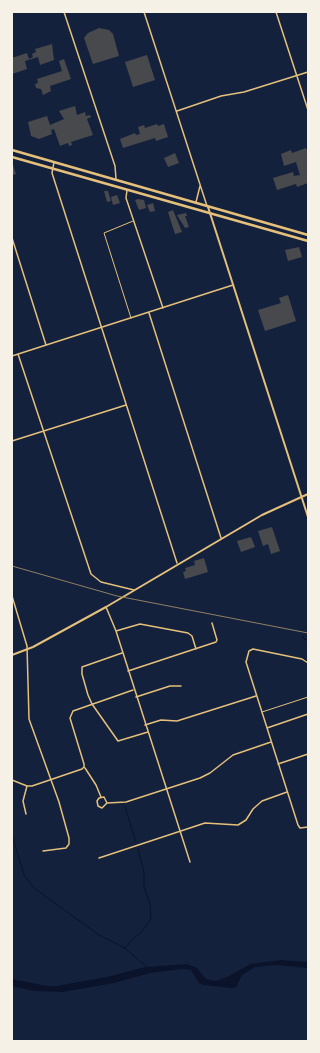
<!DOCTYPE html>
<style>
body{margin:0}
#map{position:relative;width:320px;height:1053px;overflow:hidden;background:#14213d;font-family:"IBM Plex Sans",sans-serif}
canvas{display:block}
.frame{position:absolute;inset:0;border:13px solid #f6f1e7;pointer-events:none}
</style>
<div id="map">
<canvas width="320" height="1053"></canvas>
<div class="frame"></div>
</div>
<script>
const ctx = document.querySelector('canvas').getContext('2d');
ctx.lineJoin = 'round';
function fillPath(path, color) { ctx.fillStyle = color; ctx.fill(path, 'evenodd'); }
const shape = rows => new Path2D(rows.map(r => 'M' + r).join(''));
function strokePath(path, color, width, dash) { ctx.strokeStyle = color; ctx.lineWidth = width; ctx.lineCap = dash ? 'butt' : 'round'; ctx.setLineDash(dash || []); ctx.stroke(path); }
fillPath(shape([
 [281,960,308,962,308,968,276,965,255,967,242,975,236,987,232,988,203,985,199,983,191,970,182,969,150,973,114,983,63,992,34,991,12,986,12,979,47,986,57,986,111,976,145,967,187,964,197,968,206,979,216,981,229,976,250,964]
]), '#0b132b');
strokePath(shape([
 [303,636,304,639,308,640],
 [125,807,136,842],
 [12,835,24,875,34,888,99,935,125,948,148,968],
 [125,948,131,941,143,930,151,919,150,904,144,887,144,872,138,849]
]), '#0b132b', 1);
fillPath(shape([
 [99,28,109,30,113,34,119,56,93,64,84,38,88,33],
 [52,44,54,60,40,65,38,57,25,61,27,69,12,74,12,58,27,53,29,59,33,57,32,54,36,52,35,49],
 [147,55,155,80,133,87,125,62],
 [64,59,71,79,50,86,51,91,43,95,41,89,36,88,35,84,38,83,37,79,62,71,59,61],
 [75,106,77,115,85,112,86,116,90,115,91,117,87,119,93,135,71,142,72,145,69,146,68,143,60,146,54,129,51,130,52,134,39,139,31,136,28,122,47,116,50,125,64,119,59,111],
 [157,124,158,126,164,124,168,137,156,141,155,138,123,148,120,139,135,133,136,135,140,134,138,127,144,125,145,128],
 [306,148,308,154,308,183,297,187,296,184,277,190,273,178,293,172,294,176,300,175,296,162,284,166,281,154,291,150,292,153],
 [175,153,179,163,168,167,164,158],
 [12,165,13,165,16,174,12,175],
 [104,191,108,191,111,201,107,202],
 [117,195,120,203,113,205,111,197],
 [138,199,144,200,146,208,139,210,135,200],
 [153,203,155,211,150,212,147,205],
 [173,210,182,232,175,234,168,212],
 [186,213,187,216,185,216,189,227,185,228,177,215],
 [299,247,302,257,288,261,285,250],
 [288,295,296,321,265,331,258,310,281,303,279,298],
 [272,527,280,551,271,554,268,544,263,546,258,531],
 [251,537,255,547,241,552,237,541],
 [204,558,208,572,185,579,183,572,186,571,185,568,195,565,194,561]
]), '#48494c');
strokePath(shape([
 [131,318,104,233,133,221],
 [262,712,308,697]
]), '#e5c07b', 1);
strokePath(shape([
 [64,12,115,166,116,179],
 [144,12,207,206],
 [276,12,308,110],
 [177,111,221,96,244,92,308,72],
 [54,162,52,173,177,563],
 [127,190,126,198,163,308],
 [196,202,200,186],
 [12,238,46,345],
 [149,313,221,538],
 [18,354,91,574,101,582,134,590],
 [12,356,233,285],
 [12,441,126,405],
 [12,596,27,646,29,719,59,802,69,838,69,844,66,848,43,851],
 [106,607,116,631,190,862],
 [116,631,140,624,188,633,192,636,196,649],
 [122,653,82,667,82,674,88,695,92,704,118,741,148,732],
 [308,663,302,659,253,649,249,651,246,662,298,825,300,828,308,827],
 [128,671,216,642,217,640,212,623],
 [136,697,170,686,181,686],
 [145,725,161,720,177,721,256,696],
 [267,728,308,714],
 [278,764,308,754],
 [85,768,96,785,101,797],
 [12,780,27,786,32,786,82,769,84,767,84,764,70,718,73,711,133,690],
 [107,803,104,797,99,798,97,801,98,806,102,808,107,803,126,802,200,778,210,773,233,755,271,742],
 [26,814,23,801,27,786],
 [99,858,205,823,238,825,246,820,253,809,262,801,287,792]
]), '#e5c07b', 1.5);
strokePath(shape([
 [208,207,308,517],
 [12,655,33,647,106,607,262,515,308,494]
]), '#e5c07b', 2);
strokePath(shape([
 [12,150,308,235],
 [12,157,308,241]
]), '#e5c07b', 2.5);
strokePath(shape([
 [12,566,117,596,308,633]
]), '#918062', 1);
</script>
